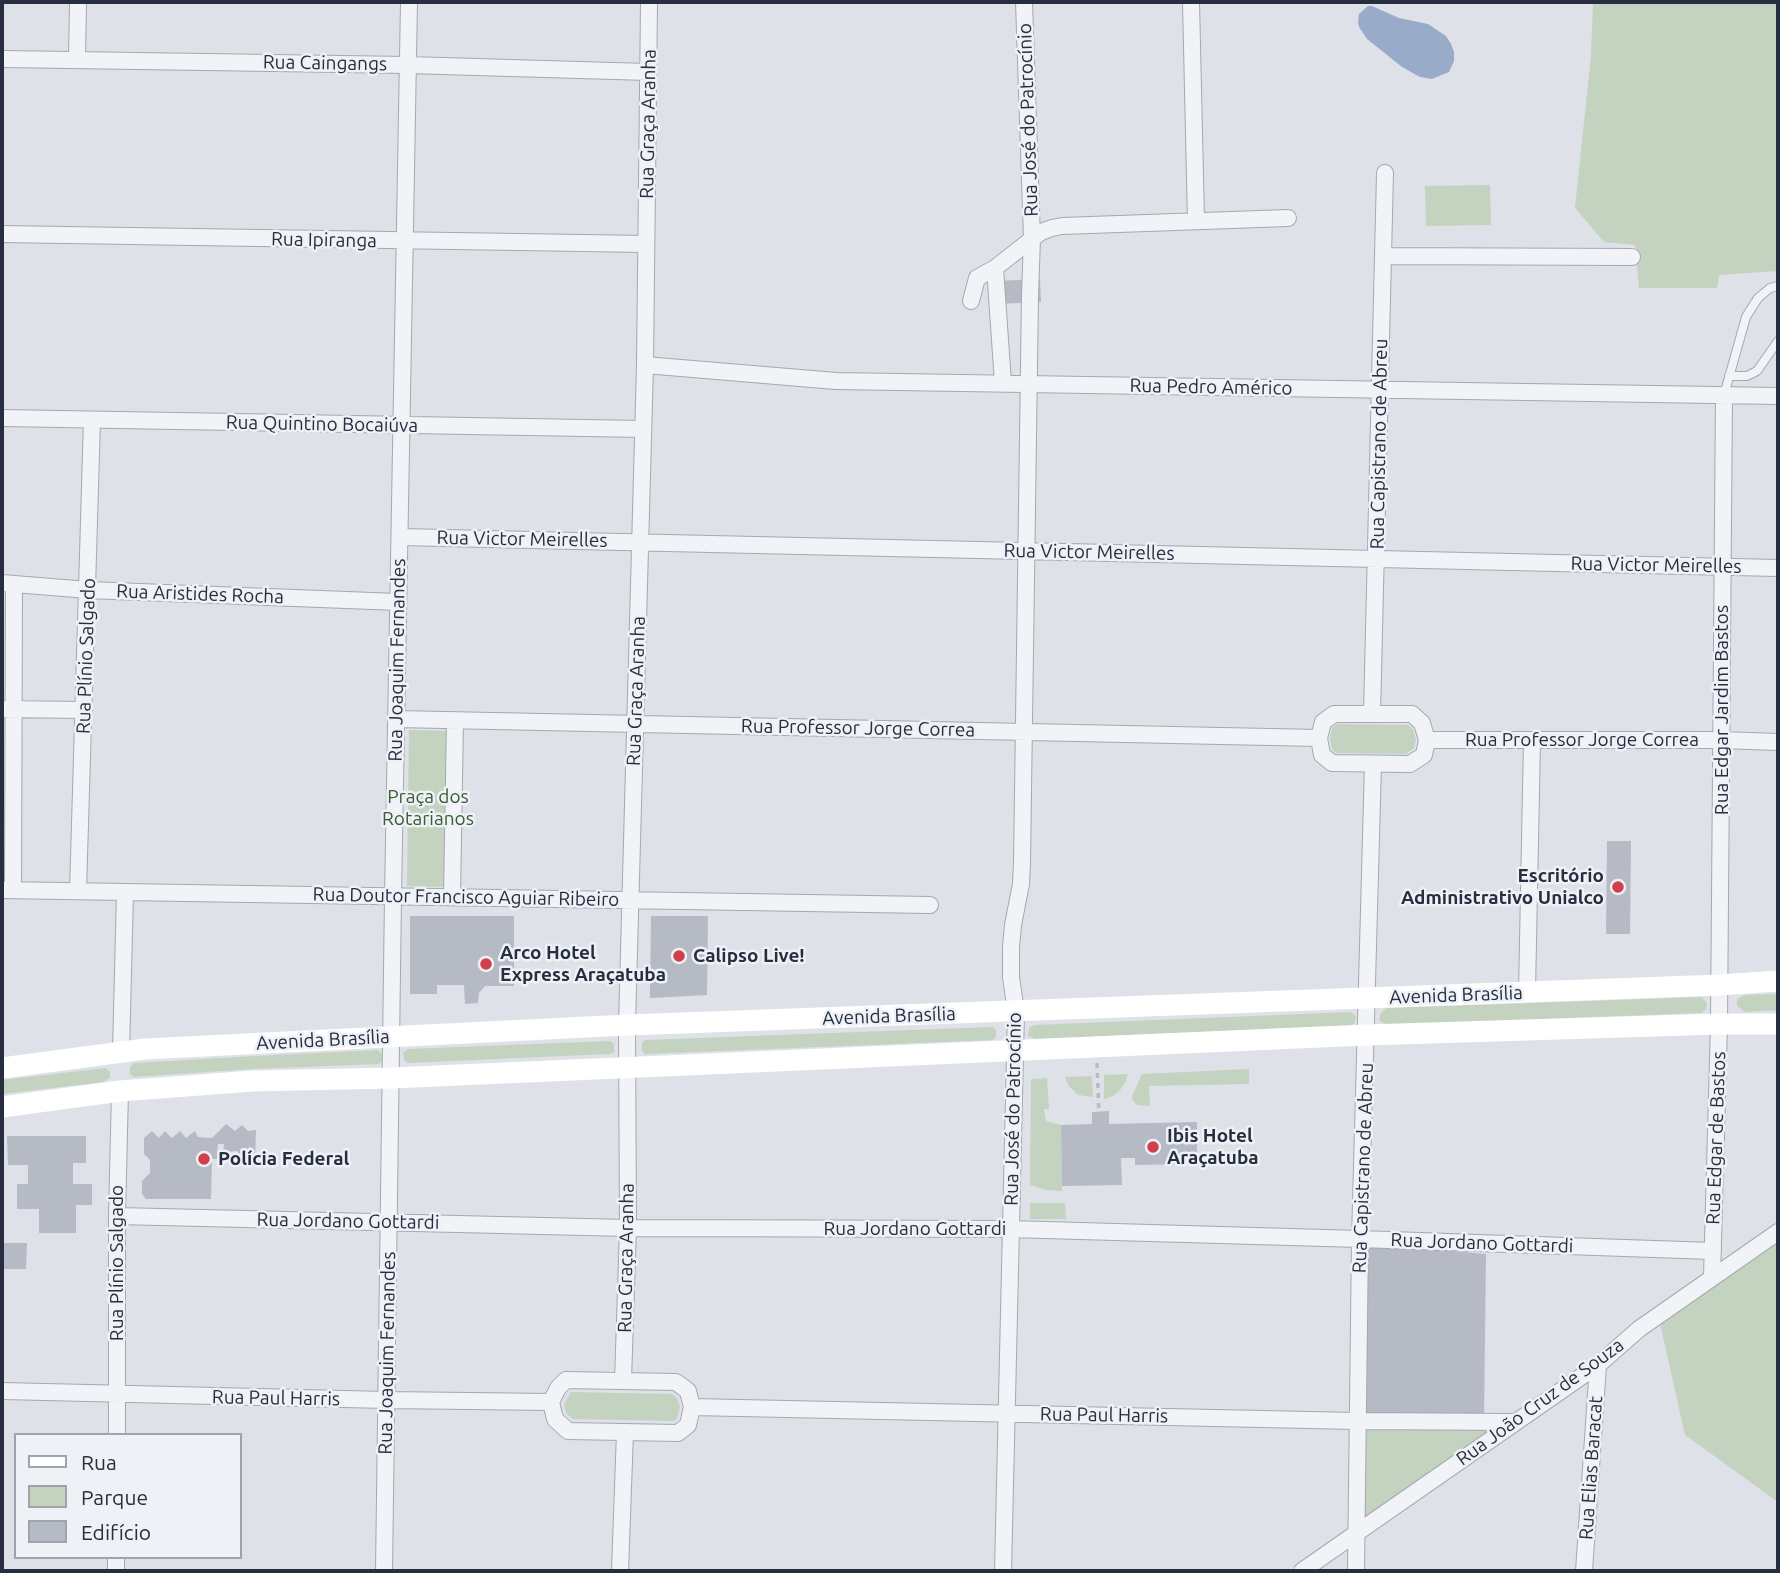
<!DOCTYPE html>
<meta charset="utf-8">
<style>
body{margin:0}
#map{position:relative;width:1780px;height:1573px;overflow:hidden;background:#dee1e8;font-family:Ubuntu,sans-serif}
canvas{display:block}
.frame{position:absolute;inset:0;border:4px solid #272e40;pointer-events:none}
.legend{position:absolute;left:14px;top:1433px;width:228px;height:126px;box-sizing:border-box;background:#eef1f6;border:2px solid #9ea3ad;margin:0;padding:9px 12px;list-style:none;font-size:21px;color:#272e40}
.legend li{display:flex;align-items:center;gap:14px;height:35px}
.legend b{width:35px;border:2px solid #9ea3ad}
</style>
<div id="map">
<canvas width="1780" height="1573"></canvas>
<div class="frame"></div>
<ul class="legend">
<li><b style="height:9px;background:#fff"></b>Rua</li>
<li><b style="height:19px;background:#c3d3bf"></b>Parque</li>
<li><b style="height:19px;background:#b5bac5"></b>Edifício</li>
</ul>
</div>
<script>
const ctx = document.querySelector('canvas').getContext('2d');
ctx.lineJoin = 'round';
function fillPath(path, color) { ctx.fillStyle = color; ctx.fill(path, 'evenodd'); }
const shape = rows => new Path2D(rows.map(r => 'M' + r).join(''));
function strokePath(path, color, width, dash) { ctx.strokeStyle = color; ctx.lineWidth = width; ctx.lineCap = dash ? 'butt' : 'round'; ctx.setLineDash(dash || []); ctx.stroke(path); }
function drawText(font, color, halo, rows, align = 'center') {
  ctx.font = font + ' Ubuntu,sans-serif'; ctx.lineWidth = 5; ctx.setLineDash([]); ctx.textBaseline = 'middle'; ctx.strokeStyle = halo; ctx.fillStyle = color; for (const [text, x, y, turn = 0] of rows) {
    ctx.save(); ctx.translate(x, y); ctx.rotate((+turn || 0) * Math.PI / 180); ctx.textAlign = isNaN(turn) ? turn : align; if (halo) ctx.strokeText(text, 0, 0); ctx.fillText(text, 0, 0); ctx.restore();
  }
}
fillPath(shape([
 [1593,2,1778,2,1778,271,1719,275,1717,288,1639,288,1635,245,1604,242,1575,208,1591,56],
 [1490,185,1491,225,1426,226,1425,186],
 [1337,724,1408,725,1413,729,1416,740,1414,748,1406,754,1336,753,1332,749,1330,739,1332,728],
 [409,730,448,731,446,887,407,886],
 [1778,994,1778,1010,1745,1012,1737,1006,1737,999,1745,995],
 [1702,997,1707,1003,1706,1009,1701,1013,1386,1025,1379,1020,1381,1013,1387,1008],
 [1351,1012,1356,1016,1355,1022,1351,1026,1035,1039,1028,1036,1029,1028,1034,1025],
 [992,1027,996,1030,996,1037,993,1040,645,1054,642,1050,642,1043,645,1040],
 [610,1041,614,1044,614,1052,609,1054,408,1063,404,1060,403,1053,408,1049],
 [378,1050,382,1054,383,1061,379,1064,252,1069,134,1077,130,1074,130,1067,134,1063,256,1056],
 [106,1068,110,1072,110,1078,103,1082,2,1094,2,1080],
 [1249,1069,1249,1084,1149,1086,1150,1106,1137,1105,1133,1101,1132,1096,1142,1074],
 [1128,1074,1125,1083,1120,1090,1113,1096,1104,1099,1104,1075],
 [1092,1076,1093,1097,1078,1095,1068,1085,1065,1077],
 [1047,1078,1049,1109,1044,1109,1046,1121,1061,1125,1062,1191,1046,1190,1030,1185,1031,1079],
 [1030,1203,1065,1203,1066,1219,1030,1219],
 [1778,1241,1778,1502,1685,1435,1660,1323],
 [571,1392,672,1394,677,1398,680,1407,677,1418,674,1421,573,1419,566,1413,564,1404],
 [1363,1422,1509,1425,1364,1520]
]), '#c3d3bf');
fillPath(shape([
 [1368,6,1372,6,1399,18,1428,24,1446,36,1451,44,1454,52,1454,61,1449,72,1432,79,1420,77,1402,67,1367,39,1359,27,1358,22,1359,14]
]), '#98acca');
fillPath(shape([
 [1040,279,1041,302,997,304,996,281],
 [1607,841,1631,841,1630,934,1606,934],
 [410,916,514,916,514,986,485,986,479,993,478,1003,465,1004,464,985,437,985,437,994,410,994],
 [651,916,708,916,707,995,650,998],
 [1109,1111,1109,1124,1197,1122,1197,1152,1185,1153,1185,1164,1135,1165,1135,1158,1121,1158,1122,1185,1062,1186,1061,1125,1092,1124,1092,1112],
 [226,1124,235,1131,242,1125,248,1131,256,1130,255,1160,238,1159,238,1151,223,1152,224,1144,218,1144,217,1159,212,1159,211,1199,146,1199,142,1194,142,1181,150,1173,150,1160,144,1154,144,1138,152,1131,159,1138,165,1131,172,1138,180,1131,186,1138,195,1131,198,1137,212,1138],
 [7,1136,86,1136,86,1163,73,1163,73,1184,92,1184,92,1205,76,1205,76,1233,39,1233,39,1209,17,1209,17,1184,28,1184,28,1165,8,1165],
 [2,1243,27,1243,26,1269,2,1269],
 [1362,1243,1486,1254,1484,1422,1359,1419]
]), '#b5bac5');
const service = shape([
 [1729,376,1747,376,1757,371,1778,341],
 [1724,395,1746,317,1758,298,1770,288,1778,286]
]);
const minor = shape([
 [1191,2,1196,221],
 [2,59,408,65,648,72],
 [77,59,78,2],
 [2,234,646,244],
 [1383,256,1632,257],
 [995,268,1003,383],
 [971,301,977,278,995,268,1041,232,1052,228,1062,226,1288,218],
 [645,365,836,381,1778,396],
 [2,418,643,429],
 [400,537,1778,568],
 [2,583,88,590,398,602],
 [2,709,84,710],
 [1334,714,1412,714,1422,723,1427,740,1424,755,1410,764,1332,763,1322,755,1319,738,1323,722,1334,714],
 [1372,714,1385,173],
 [396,719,1319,738],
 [1427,740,1721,740,1778,742],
 [2,890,930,905],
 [13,890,14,584],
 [78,891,92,420],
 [452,897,455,720],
 [1527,992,1532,740],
 [121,1052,125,892],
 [117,1216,628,1228,1010,1229,1360,1239,1713,1251],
 [1712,1277,1719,1024,1724,395],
 [566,1380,676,1382,688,1391,692,1407,688,1425,678,1433,568,1431,555,1419,551,1402,558,1388,566,1380],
 [623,1381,628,1228,627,1025,645,365,649,2],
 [2,1391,387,1400,551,1402],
 [692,1407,1357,1421,1516,1422],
 [117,1435,117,1216,120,1091],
 [116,1571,116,1557],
 [384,1571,393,896,409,2],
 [620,1571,625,1432],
 [1003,1571,1016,1012,1011,977,1011,947,1013,925,1021,884,1022,863,1030,295,1032,239,1024,2],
 [1302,1571,1598,1365,1639,1329,1778,1232],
 [1356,1571,1360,1239,1373,764],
 [1584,1571,1598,1365]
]);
strokePath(service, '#a3a8b2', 10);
strokePath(minor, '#a3a8b2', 18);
strokePath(shape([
 [1097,1063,1099,1117]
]), '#b8bcc4', 3.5, [5, 5]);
strokePath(service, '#f1f3f7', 8);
strokePath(minor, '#f1f3f7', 16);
strokePath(shape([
 [2,1068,145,1049,627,1025,1720,985,1778,981],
 [2,1107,120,1091,253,1081,391,1078,1366,1035,1719,1024,1778,1024]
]), '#fff', 21);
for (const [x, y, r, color] of [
 [1618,887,7,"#d23e49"],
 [679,956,7,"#d23e49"],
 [486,964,7,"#d23e49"],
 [1153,1147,7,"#d23e49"],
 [204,1159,7,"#d23e49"]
]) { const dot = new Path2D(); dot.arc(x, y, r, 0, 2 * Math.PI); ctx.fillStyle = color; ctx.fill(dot); strokePath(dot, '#eef1f6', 2.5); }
drawText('19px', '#272e40', '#eef1f6', [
 ["Rua Caingangs",325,63,1],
 ["Rua José do Patrocínio",1028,120,-92],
 ["Rua Graça Aranha",648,124,-89],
 ["Rua Ipiranga",324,240,1],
 ["Rua Pedro Américo",1211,387,1],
 ["Rua Quintino Bocaiúva",322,424,1],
 ["Rua Capistrano de Abreu",1379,444,-89],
 ["Rua Victor Meirelles",522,539,1],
 ["Rua Victor Meirelles",1089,552,1],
 ["Rua Victor Meirelles",1656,565,1],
 ["Rua Aristides Rocha",200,594,2],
 ["Rua Plínio Salgado",86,656,-88],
 ["Rua Joaquim Fernandes",397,660,-89],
 ["Rua Graça Aranha",636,691,-88],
 ["Rua Edgar Jardim Bastos",1722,710,-90],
 ["Rua Professor Jorge Correa",858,728,1],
 ["Rua Professor Jorge Correa",1582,740],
 ["Rua Doutor Francisco Aguiar Ribeiro",466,897,1],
 ["Avenida Brasília",1456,995,-2],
 ["Avenida Brasília",889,1016,-2],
 ["Avenida Brasília",323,1040,-3],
 ["Rua José do Patrocínio",1013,1109,-89],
 ["Rua Edgar de Bastos",1716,1138,-88],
 ["Rua Capistrano de Abreu",1363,1168,-88],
 ["Rua Jordano Gottardi",348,1221,1],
 ["Rua Jordano Gottardi",915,1229],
 ["Rua Jordano Gottardi",1482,1243,2],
 ["Rua Graça Aranha",626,1258,-89],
 ["Rua Plínio Salgado",117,1263,-90],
 ["Rua Joaquim Fernandes",387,1353,-89],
 ["Rua Paul Harris",276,1398,1],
 ["Rua João Cruz de Souza",1540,1402,-36],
 ["Rua Paul Harris",1104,1415,1],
 ["Rua Elias Baracat",1591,1468,-86]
]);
drawText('19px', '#385c34', '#eef1f6', [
 ["Praça dos",428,797],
 ["Rotarianos",428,819]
]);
drawText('bold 19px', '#272e40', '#eef1f6', [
 ["Escritório",1604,876,"right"],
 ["Administrativo Unialco",1604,898,"right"],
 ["Arco Hotel",500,953],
 ["Express Araçatuba",500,975],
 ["Calipso Live!",693,956],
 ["Ibis Hotel",1167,1136],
 ["Araçatuba",1167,1158],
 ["Polícia Federal",218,1159]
], 'left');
</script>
